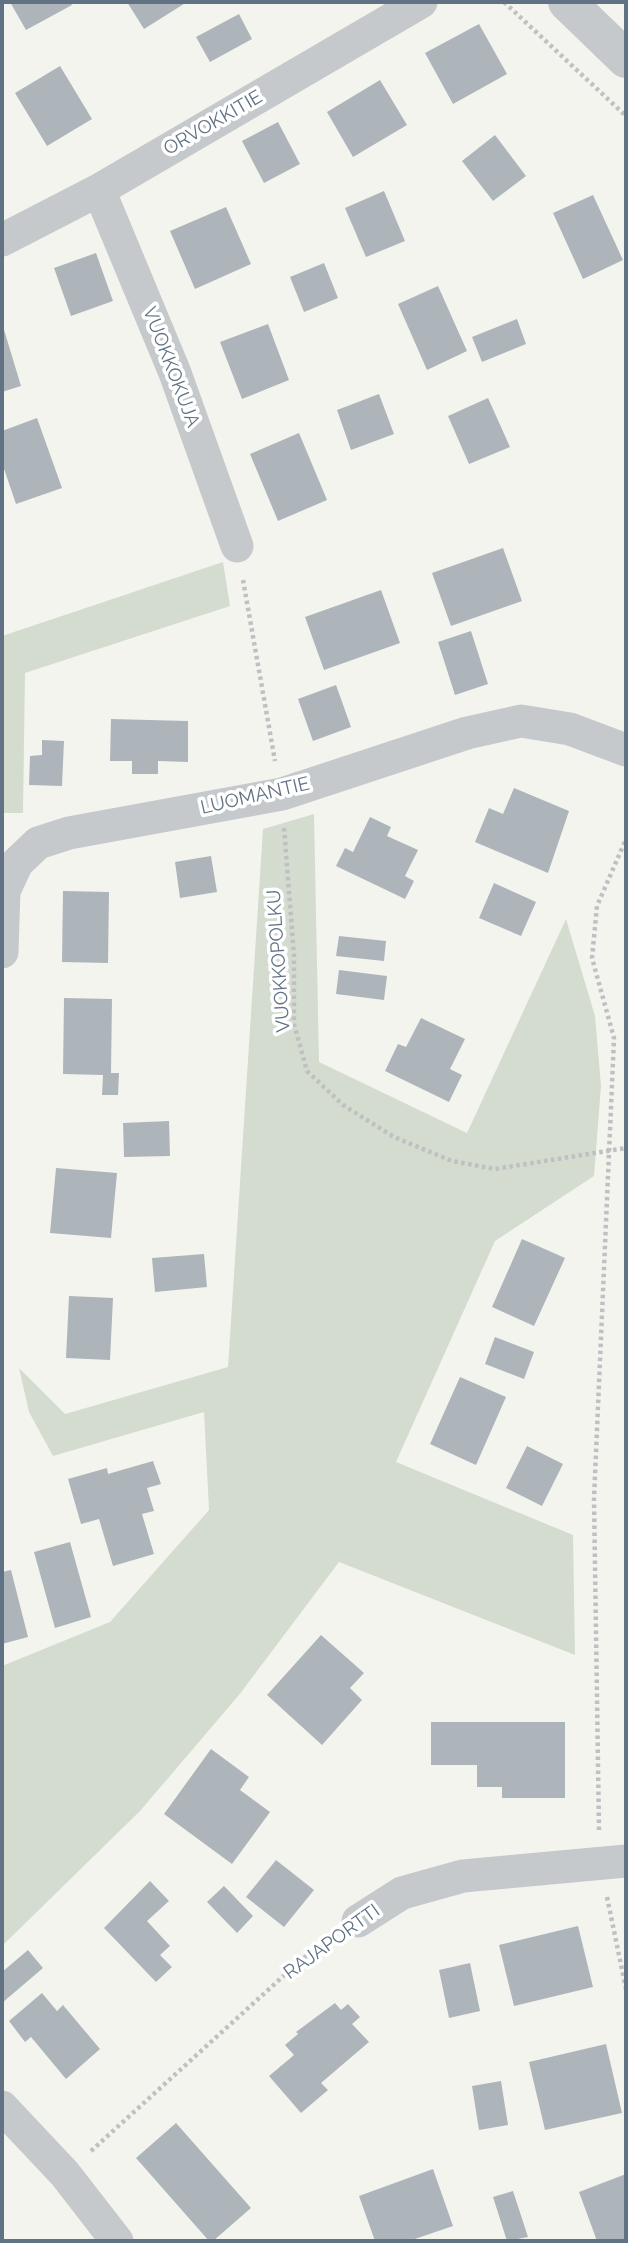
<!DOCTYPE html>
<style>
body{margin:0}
#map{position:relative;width:628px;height:2243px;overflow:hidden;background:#f4f4ef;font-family:Raleway,sans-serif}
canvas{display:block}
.frame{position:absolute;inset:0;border:4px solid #607283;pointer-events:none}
</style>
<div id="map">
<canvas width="628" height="2243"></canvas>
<div class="frame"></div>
</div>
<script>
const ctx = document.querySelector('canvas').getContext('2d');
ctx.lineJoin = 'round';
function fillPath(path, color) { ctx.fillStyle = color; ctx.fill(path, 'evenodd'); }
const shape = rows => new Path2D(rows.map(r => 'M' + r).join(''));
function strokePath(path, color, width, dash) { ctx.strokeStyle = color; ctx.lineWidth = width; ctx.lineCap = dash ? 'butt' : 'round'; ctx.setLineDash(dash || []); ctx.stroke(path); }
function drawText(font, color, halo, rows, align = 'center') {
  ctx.font = font + ' Raleway,sans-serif'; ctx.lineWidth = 7; ctx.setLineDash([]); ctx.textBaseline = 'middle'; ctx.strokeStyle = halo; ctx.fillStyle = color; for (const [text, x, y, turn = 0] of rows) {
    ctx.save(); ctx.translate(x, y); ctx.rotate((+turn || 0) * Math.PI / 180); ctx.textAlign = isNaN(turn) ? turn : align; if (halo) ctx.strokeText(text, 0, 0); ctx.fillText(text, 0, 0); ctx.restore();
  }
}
fillPath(shape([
 [223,562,230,606,25,673,23,813,2,813,2,636],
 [314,814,319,1062,467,1133,566,919,595,1016,601,1086,594,1176,495,1241,396,1462,573,1535,575,1655,339,1562,239,1695,140,1811,2,1946,2,1666,110,1622,209,1510,204,1412,53,1456,29,1412,19,1368,65,1414,228,1367,263,829]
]), '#d4dcd0');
fillPath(shape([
 [10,2,70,2,72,5,26,30],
 [127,2,187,2,144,29],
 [239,14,252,39,210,62,196,37],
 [479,24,507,74,453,104,425,53],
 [60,66,92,119,47,146,15,93],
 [380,80,407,125,353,157,327,112],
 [278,122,300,164,264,183,242,141],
 [495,135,526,176,493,201,462,161],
 [384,191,405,241,366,257,345,208],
 [593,195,623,260,583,279,553,213],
 [226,207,251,264,195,289,170,231],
 [96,253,113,301,71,316,54,268],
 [324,263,338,298,304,312,290,277],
 [438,286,467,351,427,370,398,304],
 [517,319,526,344,482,362,472,337],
 [2,323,21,386,2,392],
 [268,324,289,380,242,399,220,342],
 [379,394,394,434,351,450,337,410],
 [488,398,510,447,469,464,448,416],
 [37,418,62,488,16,504,2,463,2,431],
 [299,433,327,500,278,521,250,454],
 [503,548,522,601,451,626,432,573],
 [381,590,400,643,324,670,305,617],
 [471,631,488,684,455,695,438,642],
 [336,685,351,727,313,741,298,699],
 [111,719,188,721,188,762,158,761,158,774,132,774,132,761,110,761],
 [42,740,64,741,62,786,29,785,30,756,42,755],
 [514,788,569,811,548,873,475,842,489,808,503,814],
 [370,817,391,827,387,836,418,850,405,876,414,881,405,899,336,866,345,848,353,852],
 [211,856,217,892,180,898,175,862],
 [494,883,536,902,521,936,479,918],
 [63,891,109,892,108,963,62,962],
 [339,936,386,941,384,961,336,956],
 [339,970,387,976,384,1000,336,994],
 [64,998,112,999,111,1073,119,1073,118,1095,102,1095,103,1075,63,1074],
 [421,1018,465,1039,450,1069,462,1075,449,1102,385,1071,398,1044,406,1047],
 [169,1121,170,1156,124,1157,123,1123],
 [56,1168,117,1173,111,1238,50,1233],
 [522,1239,565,1258,534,1326,492,1307],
 [204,1254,207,1287,155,1292,152,1258],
 [69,1296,113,1298,110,1360,66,1358],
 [495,1337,534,1352,524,1379,485,1364],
 [460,1377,506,1397,476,1465,430,1444],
 [527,1446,563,1464,542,1506,506,1488],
 [153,1461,161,1484,147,1488,154,1511,142,1514,154,1554,113,1566,99,1519,81,1524,68,1479,107,1468,108,1474],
 [70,1542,91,1617,55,1628,34,1552],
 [11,1570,28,1637,2,1644,2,1572],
 [321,1635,364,1673,350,1688,362,1700,322,1745,267,1695],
 [431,1722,565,1722,565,1798,502,1798,502,1787,477,1787,477,1765,431,1765],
 [211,1749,249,1777,240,1790,270,1812,232,1864,164,1814],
 [276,1860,314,1890,284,1927,246,1897],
 [150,1881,169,1901,147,1921,170,1946,160,1955,172,1967,156,1982,104,1928],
 [224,1886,253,1916,237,1933,207,1902],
 [578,1926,593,1987,514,2006,499,1945],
 [28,1950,43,1968,2,2003,2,1972],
 [470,1963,480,2011,449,2018,439,1970],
 [42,1993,57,2011,63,2005,100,2049,66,2079,31,2037,25,2042,9,2021],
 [335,2003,341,2010,348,2004,360,2017,352,2024,369,2042,321,2083,328,2090,301,2113,269,2076,294,2055,285,2045,298,2034,296,2032],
 [606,2044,622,2113,545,2130,529,2062],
 [501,2081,508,2125,479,2130,472,2086],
 [176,2123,251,2208,213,2241,209,2241,136,2158],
 [433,2169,453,2226,409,2241,375,2241,359,2196],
 [626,2174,626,2240,597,2241,579,2192],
 [513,2191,528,2237,507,2241,493,2197]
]), '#adb5ba');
strokePath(shape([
 [504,2,626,116],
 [243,580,275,761],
 [284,828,294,955,294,1024,307,1071,343,1105,394,1137,452,1161,495,1169,626,1148],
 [599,1830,594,1499,614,1038,592,958,597,906,626,839],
 [607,1897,626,1989],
 [91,2151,301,1960,331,1939]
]), '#bec0c2', 4.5, [3.5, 3.5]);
strokePath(shape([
 [99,190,175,373,237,546],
 [2,240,99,190,421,2],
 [2,952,4,891,17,863,38,843,69,833,282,794,467,733,521,721,570,729,626,750],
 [358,1921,402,1893,463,1876,626,1861],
 [2,2107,65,2174,117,2241]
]), '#c6c9cc', 33);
strokePath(shape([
 [567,2,626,59]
]), '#c6c9cc', 38);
drawText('19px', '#607283', '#fff', [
 ["ORVOKKITIE",213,123,-30],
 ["VUOKKOKUJA",171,367,69],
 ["LUOMANTIE",255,796,-13],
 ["VUOKKOPOLKU",279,961,-94],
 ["RAJAPORTTI",332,1942,-36]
]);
</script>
